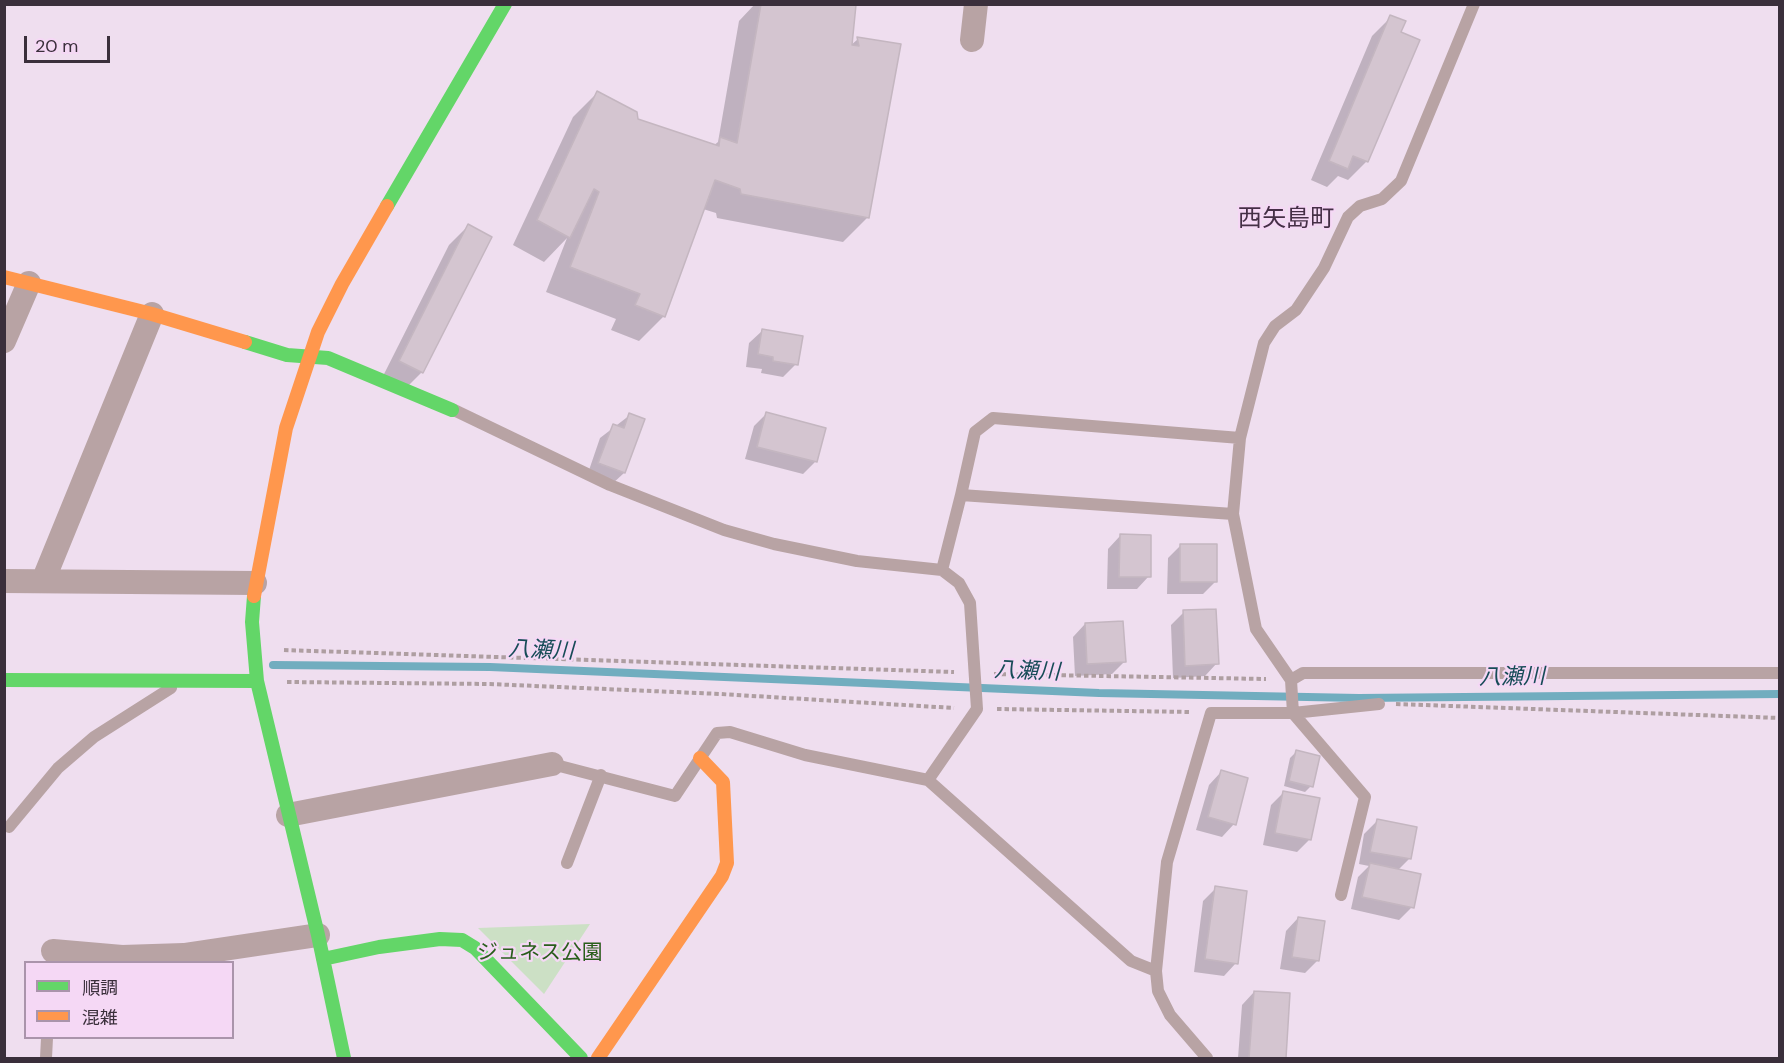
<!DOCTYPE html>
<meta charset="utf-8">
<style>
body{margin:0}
#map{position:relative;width:1784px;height:1063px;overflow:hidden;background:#efdeef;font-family:"DM Sans","Noto Sans JP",sans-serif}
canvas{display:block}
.frame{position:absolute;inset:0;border:6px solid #3a2f3b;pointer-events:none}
.legend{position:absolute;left:24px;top:961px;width:210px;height:78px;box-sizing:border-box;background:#f5d8f5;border:2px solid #aa94ab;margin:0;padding:8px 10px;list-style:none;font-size:18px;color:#3a2f3b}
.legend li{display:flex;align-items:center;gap:12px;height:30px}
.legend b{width:30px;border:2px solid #aa94ab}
.scale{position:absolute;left:24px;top:36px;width:86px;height:27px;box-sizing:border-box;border:3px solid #3a2f3b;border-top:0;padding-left:8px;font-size:18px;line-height:21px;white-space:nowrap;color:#3a2f3b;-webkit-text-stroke:4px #f5d8f5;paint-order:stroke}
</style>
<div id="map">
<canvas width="1784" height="1063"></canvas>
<div class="frame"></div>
<ul class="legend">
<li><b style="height:8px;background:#63d668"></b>順調</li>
<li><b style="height:8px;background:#ff974d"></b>混雑</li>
</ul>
<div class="scale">20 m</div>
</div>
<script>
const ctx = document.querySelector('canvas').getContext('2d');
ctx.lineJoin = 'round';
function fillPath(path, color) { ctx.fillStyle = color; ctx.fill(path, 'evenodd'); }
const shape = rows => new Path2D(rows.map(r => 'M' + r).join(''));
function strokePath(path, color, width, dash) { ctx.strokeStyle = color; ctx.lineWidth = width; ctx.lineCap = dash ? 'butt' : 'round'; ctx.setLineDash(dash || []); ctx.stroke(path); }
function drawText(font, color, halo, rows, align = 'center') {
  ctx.font = font + ' "DM Sans","Noto Sans JP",sans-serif'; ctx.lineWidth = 4.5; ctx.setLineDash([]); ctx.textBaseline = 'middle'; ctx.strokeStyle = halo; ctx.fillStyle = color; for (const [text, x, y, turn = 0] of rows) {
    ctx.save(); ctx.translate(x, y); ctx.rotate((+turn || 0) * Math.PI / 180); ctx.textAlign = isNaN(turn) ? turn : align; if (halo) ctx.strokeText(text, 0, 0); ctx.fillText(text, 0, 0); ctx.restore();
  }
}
fillPath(shape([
 [590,924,544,994,478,928]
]), '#cce0c5');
fillPath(shape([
 [755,4,854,6,850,46,858,39,899,45,868,217,843,242,717,218,716,213,703,209,664,316,639,341,611,330,616,319,546,292,567,238,544,262,513,245,573,117,598,92,637,120,713,146,718,142,739,21],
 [1391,17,1367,161,1348,180,1338,176,1327,187,1311,180,1372,36],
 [468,226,422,372,403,391,381,380,449,245],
 [762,331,796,364,783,377,761,373,762,369,746,367,749,343],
 [767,413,815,462,803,474,745,459,754,426],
 [630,415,643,420,624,473,611,485,587,476,600,438],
 [1120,536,1149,576,1137,589,1107,589,1108,549],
 [1180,546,1216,581,1203,594,1167,594,1168,558],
 [1184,612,1217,663,1205,676,1173,678,1171,625],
 [1085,624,1124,662,1112,674,1075,676,1073,637],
 [1296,752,1311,786,1305,792,1284,786,1290,758],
 [1221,772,1234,824,1222,837,1196,830,1209,785],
 [1284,792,1318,799,1309,840,1297,852,1263,845,1271,805],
 [1377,821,1409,859,1398,870,1412,907,1399,920,1351,909,1358,877,1369,866,1359,864,1364,834],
 [1216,888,1236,963,1224,976,1194,972,1203,901],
 [1298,918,1318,960,1305,973,1280,969,1286,931],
 [1254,992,1288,994,1284,1058,1238,1058,1242,1005]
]), '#0003');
strokePath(shape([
 [273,665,490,667,1099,693,1359,698,1780,694]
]), '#71adbf', 8);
const building = shape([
 [761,4,856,5,852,45,859,46,857,37,901,44,869,218,741,194,740,189,715,180,665,317,635,305,640,294,570,267,599,192,594,189,570,238,537,220,597,91,637,112,638,119,719,146,720,137,737,143,761,4],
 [1390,15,1406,21,1401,32,1420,40,1368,162,1353,156,1348,169,1329,161,1390,15],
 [468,224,492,237,423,373,399,361,468,224],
 [762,329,803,336,798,365,773,361,773,357,758,354,762,329],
 [766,412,826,428,817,462,757,447,766,412],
 [629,413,645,419,625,473,598,463,613,424,624,428,629,413],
 [1120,534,1151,535,1151,577,1119,577,1120,534],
 [1180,544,1217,544,1217,582,1180,582,1180,544],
 [1216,609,1219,664,1185,666,1183,610,1216,609],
 [1123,621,1126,662,1087,664,1085,623,1123,621],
 [1296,750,1320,756,1313,787,1289,781,1296,750],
 [1221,770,1248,778,1236,825,1208,817,1221,770],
 [1283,791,1320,798,1311,840,1275,833,1283,791],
 [1377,819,1417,827,1411,859,1370,852,1377,819],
 [1370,863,1421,874,1414,908,1362,897,1370,863],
 [1215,886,1247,891,1238,964,1205,959,1215,886],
 [1298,917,1325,921,1319,961,1292,957,1298,917],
 [1254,991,1290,993,1286,1058,1249,1058,1254,991]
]);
fillPath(building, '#d4c5d0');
strokePath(building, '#c4b6c0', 1.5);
strokePath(shape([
 [284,650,954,672],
 [994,674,1266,679],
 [287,682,490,684,720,694,954,708],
 [1396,704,1780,718],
 [997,709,1191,712]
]), '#ae9ea1', 4, [4.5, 3]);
strokePath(shape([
 [454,410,610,485,724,530,774,544,857,561,942,570,959,583,970,603,977,709,928,780],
 [961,495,975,432,993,418,1240,438],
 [942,570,961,495,1233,514],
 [1291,680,1303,673,1780,673],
 [552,764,675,796,717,733,730,732,805,755,928,780,1131,961,1156,971],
 [9,827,58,768,94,737,171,688],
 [567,863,601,775],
 [1341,895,1365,797,1293,713,1291,680,1256,629,1233,514,1240,438,1264,343,1275,326,1296,310,1324,268,1348,217,1360,206,1382,199,1401,181,1474,4],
 [46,1058,47,1038],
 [1207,1058,1170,1015,1158,991,1156,971,1167,862,1211,713,1293,713,1379,704]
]), '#b8a3a4', 12);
strokePath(shape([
 [972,40,976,4],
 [4,341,29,283],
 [4,581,255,583],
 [43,581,152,314],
 [288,815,552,764],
 [53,951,122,957,184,955,318,935]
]), '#b8a3a4', 24);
strokePath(shape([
 [387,206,505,4],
 [245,342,287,355,328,358,452,410],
 [254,596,252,622,257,681,318,935,344,1058],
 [4,680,257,681],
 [323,959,379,947,440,939,462,940,475,948,581,1058]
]), '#63d668', 14);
strokePath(shape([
 [4,277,152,314,245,342],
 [254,596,286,428,318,332,342,284,387,206],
 [598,1058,722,876,727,863,723,782,700,758]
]), '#ff974d', 14);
drawText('21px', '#295e1b', '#f5d8f5', [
 ["ジュネス公園",540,953]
]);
drawText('italic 22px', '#174c57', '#f5d8f5', [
 ["八瀬川",541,651,2],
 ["八瀬川",1027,672,2],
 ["八瀬川",1512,678,-1]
]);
drawText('24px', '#452f46', '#f5d8f5', [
 ["西矢島町",1286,220]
]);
</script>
